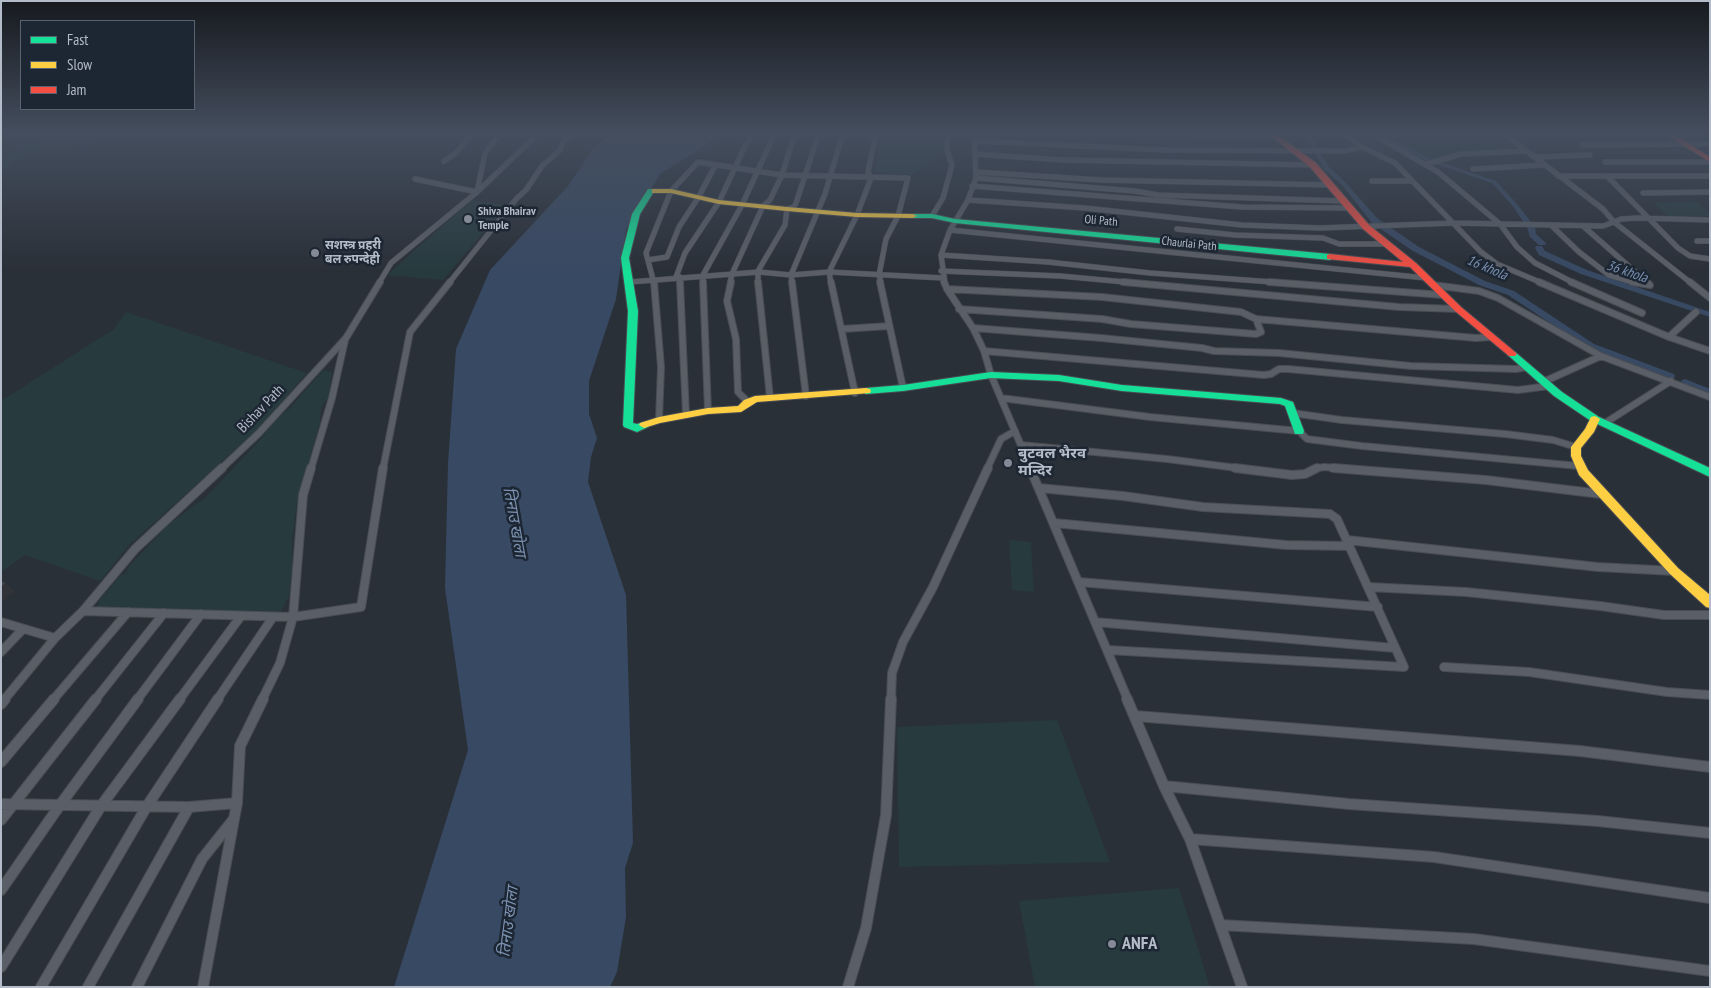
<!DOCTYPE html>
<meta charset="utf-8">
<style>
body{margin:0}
#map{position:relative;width:1711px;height:988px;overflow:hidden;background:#2a3038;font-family:"PT Sans Narrow",sans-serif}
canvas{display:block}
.frame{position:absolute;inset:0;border:2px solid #b4bcc9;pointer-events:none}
.legend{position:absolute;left:20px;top:20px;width:175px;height:90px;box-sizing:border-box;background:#1d2633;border:1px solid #59626f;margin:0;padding:6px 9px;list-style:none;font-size:15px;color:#b4bcc9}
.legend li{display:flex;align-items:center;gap:10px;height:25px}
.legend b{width:25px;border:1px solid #59626f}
</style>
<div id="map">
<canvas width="1711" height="988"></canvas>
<div class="frame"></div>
<ul class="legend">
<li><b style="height:6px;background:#16e098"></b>Fast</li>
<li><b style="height:6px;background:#ffcf43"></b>Slow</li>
<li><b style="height:6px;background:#f24e42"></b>Jam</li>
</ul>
</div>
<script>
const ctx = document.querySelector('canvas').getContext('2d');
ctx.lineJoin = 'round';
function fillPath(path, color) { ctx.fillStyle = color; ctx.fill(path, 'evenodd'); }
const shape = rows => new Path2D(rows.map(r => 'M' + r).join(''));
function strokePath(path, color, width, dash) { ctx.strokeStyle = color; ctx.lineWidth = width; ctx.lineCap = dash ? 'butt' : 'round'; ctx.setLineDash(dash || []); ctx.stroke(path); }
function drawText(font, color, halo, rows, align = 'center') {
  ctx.font = font + ' "PT Sans Narrow","Noto Sans Devanagari",sans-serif'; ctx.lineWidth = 5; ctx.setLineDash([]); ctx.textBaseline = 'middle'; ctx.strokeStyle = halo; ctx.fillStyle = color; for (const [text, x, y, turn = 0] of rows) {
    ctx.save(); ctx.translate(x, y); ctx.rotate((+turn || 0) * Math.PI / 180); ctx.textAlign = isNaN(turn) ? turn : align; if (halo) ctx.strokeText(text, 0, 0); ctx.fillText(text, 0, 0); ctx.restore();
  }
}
fillPath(shape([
 [54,133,79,133,72,136,71,139,81,139,99,133,106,133,83,144,39,150,9,161,15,164,1,170,1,161,25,147,52,139,47,136],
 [882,133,946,133,945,152,912,175,874,173],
 [1485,133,1496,133,1520,148,1451,153,1433,160,1401,144,1411,141],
 [472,200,506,205,443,280,387,275],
 [1696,201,1710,213,1710,216,1668,216,1654,203],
 [126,312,307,373,259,428,129,545,100,581,25,555,1,572,1,401,114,329],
 [323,370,332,372,329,396,321,408,320,422,297,504,292,538,292,571,289,596,280,613,100,610,98,607,99,601,121,575,125,574,130,565,168,525,207,496,258,442,277,419,291,407],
 [1009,540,1031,542,1034,592,1012,590],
 [1057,720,1110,862,899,867,897,727],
 [1179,888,1210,987,1035,987,1019,901]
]), '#273a3e');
fillPath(shape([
 [614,133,725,133,660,174,626,230,616,299,589,381,589,414,597,438,591,457,588,482,626,595,633,843,625,868,626,917,617,972,610,987,394,987,468,750,445,588,448,463,456,349,490,270,568,186,594,147]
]), '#384963');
fillPath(shape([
 [1303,133,1309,133,1318,148,1317,149,1313,149,1303,133],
 [1372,133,1381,133,1431,159,1496,181,1516,203,1535,227,1536,234,1546,243,1545,245,1539,245,1530,237,1527,227,1512,205,1492,183,1427,161,1372,133],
 [1316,152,1320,152,1329,167,1346,183,1378,219,1419,247,1485,281,1514,291,1594,344,1674,374,1675,376,1674,378,1668,378,1588,348,1508,295,1479,285,1413,251,1372,223,1342,185,1324,169,1315,153,1316,152],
 [1536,246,1542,246,1545,251,1587,270,1710,312,1710,317,1581,274,1539,255,1535,248,1536,246],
 [1685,379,1710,389,1710,395,1682,384,1681,382,1682,380,1685,379]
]), '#384963');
const streetFar3 = shape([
 [1084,133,1273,136],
 [1344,133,1362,147,1395,163,1481,252,1497,264,1542,283],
 [1378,133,1376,136,1438,172,1500,224,1517,247,1535,263,1574,283],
 [975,141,1166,150,1345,151,1362,147],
 [1583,145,1710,144],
 [975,154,1064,160,1313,165],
 [1534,157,1590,155],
 [444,161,456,153,472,133],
 [1605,162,1710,162],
 [1427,164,1461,154,1526,151],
 [1473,169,1543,165],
 [976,172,1101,180,1331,185],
 [1558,176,1710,176],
 [1607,176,1678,248,1690,256,1710,259],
 [976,178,1134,191,1158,195,1344,201],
 [415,179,477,192],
 [1372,181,1412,181],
 [972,186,1242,207,1350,208],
 [477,192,485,153,501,133],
 [1643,193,1710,192],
 [968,200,1085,208,1242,225,1320,228,1454,223,1603,226,1614,222,1603,209,1503,133],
 [932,216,943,198,952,165,947,150,948,133],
 [1552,226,1579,252,1609,275,1636,283],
 [1583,226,1648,283],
 [1177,229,1235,235,1323,238,1339,244,1388,244],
 [950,230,1426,278],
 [1697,241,1710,241],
 [941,255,1048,262,1150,273,1286,283],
 [648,260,667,257,679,227,698,198,715,166],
 [941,271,1060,276,1136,283],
 [676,277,685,253,719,202,745,146,754,133],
 [680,277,680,283],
 [630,282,759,272,791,275,829,272,943,278],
 [379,283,391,263,477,192,539,133],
 [449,283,517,198,526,190,542,166,560,150,563,142,573,133],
 [654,283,646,253,671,191,698,162,782,175,908,178,898,216,886,239,879,275,881,283],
 [703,283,703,275,742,205,775,133],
 [730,283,732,274,763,206,770,200,782,175,795,133],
 [758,283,758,271,785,225,787,209,794,207,796,203,819,133],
 [792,283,791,275,825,194,843,133],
 [831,283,829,272,857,215,871,178,868,172,876,133],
 [945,283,941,255,950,230,968,200,976,178,974,133],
 [1691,283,1614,222,1621,219,1638,218,1710,220]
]);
const streetFar2 = shape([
 [654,282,661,367,659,420],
 [680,282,686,415],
 [703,282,708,411],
 [731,282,727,301,736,339,738,392,748,402],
 [758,282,770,398],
 [792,282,806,396],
 [831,282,855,393],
 [880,282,903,388],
 [944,282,947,289,973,328,984,351,991,375,1031,469],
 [1123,282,1399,307,1458,309],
 [1269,282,1443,295],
 [1539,282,1669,337,1710,351],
 [1571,282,1642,313],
 [1632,282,1650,285,1647,282],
 [1690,282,1710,298],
 [1433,285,1479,291,1498,298,1601,356,1710,397],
 [947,289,1102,297,1241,312,1256,319,1476,338,1491,337],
 [959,309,1102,319,1131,324,1256,334,1261,332,1256,319],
 [973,328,1101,338,1202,348,1214,351,1279,353,1411,366,1516,369,1527,367],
 [842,329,889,326],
 [1669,337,1696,312],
 [984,351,1264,375,1271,374,1279,369,1288,369,1518,390,1549,386],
 [1543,382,1601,356],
 [1001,398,1150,417,1299,431,1307,439,1362,446,1579,466],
 [1292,413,1342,420,1505,434,1553,440,1576,447],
 [1605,423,1671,381],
 [1021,445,1167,459,1245,469],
 [221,469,259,433,346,338,380,282],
 [311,469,332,398,345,340],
 [383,469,410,332,450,282],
 [987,469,1001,439,1015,431],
 [1313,469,1324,467,1349,469]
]);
const streetFar1 = shape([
 [1030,468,1128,700],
 [1235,468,1292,475,1305,474,1317,468],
 [1333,468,1486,480,1601,494],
 [1039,488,1123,496,1203,507,1330,514,1337,519,1404,667,1108,650],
 [1054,523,1286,545,1348,546],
 [1347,540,1598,567,1674,571],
 [1079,582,1378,607],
 [1369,587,1466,592,1600,606,1664,615,1710,615],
 [83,611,293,617,361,607,383,468],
 [1,622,55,638],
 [1095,622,1395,648],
 [1,652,22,630],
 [1444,667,1529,672,1667,692,1710,695],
 [4,700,55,638,83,611,135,549,222,468],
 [53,700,128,612],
 [95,700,164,613],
 [137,700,201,614],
 [179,700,241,616],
 [217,700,273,617],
 [262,700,280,663,293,617,303,495,311,468],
 [891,700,892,673,903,642,933,587,988,468]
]);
const street = shape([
 [1127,699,1164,786,1190,839,1242,987],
 [1,704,5,699],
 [1135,716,1580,751,1710,767],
 [1,762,54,699],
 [1164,786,1349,804,1598,821,1710,833],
 [1,804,189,807,237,803],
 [1,820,96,699],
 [1190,839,1434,857,1710,898],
 [1,890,60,805,138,699],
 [1220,925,1474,939,1710,971],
 [1,967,101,806,180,699],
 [41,987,147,806,218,699],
 [88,987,189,807],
 [137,987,202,859,233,820],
 [203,987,237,803,240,746,263,699],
 [848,987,866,928,886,815,891,699]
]);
const fast = shape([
 [648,189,655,189,659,191,653,193,640,214,629,258,638,311,633,423,637,424,644,422,649,425,648,427,637,432,624,427,623,425,628,311,621,258,632,214,648,189],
 [910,214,932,214,955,219,1330,254,1334,257,1330,260,955,223,932,218,910,218,910,214],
 [1512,351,1515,352,1562,392,1599,417,1710,468,1710,477,1591,421,1554,396,1509,356,1507,354,1509,352,1512,351],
 [991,372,1059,375,1122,385,1281,398,1293,402,1304,431,1303,434,1295,434,1285,406,1280,404,1122,391,1059,381,991,378,903,391,866,394,861,391,866,388,903,385,991,372]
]);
const slow = shape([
 [652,189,671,189,719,200,787,207,857,213,913,214,917,216,913,218,857,217,787,211,719,204,671,193,652,193,652,189],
 [866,388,870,389,871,391,870,393,757,402,741,412,708,414,660,423,644,428,639,425,640,423,659,417,708,408,738,406,744,400,755,396,866,388],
 [1595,416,1600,419,1594,432,1581,448,1581,456,1588,470,1678,568,1710,595,1710,608,1706,607,1670,574,1579,475,1571,456,1571,447,1585,429,1591,417,1595,416]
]);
const jam = shape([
 [1267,133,1275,133,1316,163,1369,225,1416,263,1461,307,1515,352,1517,354,1515,356,1509,356,1455,311,1410,267,1327,259,1327,255,1330,254,1403,262,1363,229,1310,167,1267,133],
 [1663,133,1672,133,1710,157,1710,162,1663,133]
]);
strokePath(streetFar3, '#484c53', 6);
strokePath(streetFar2, '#484c53', 8);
strokePath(streetFar1, '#484c53', 10);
strokePath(street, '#484c53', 12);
strokePath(fast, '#484c53', 2);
strokePath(slow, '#484c53', 2);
strokePath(jam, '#484c53', 2);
strokePath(streetFar3, '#5a5e66', 5);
strokePath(streetFar2, '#5a5e66', 6);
strokePath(streetFar1, '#5a5e66', 8);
strokePath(street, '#5a5e66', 10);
fillPath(fast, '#16e098');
fillPath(slow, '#ffcf43');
fillPath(jam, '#f24e42');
fillPath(shape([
 [6,583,15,591,1,602,1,587]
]), '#303338');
const building = shape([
 [1,581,6,583,1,587,1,581]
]);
fillPath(building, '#444950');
strokePath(building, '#303338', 1);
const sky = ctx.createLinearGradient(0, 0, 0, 272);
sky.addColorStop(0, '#171a1f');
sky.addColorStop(0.49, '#444e5e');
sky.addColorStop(1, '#444e5e00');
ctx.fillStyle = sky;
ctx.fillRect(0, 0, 1711, 272);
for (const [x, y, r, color] of [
 [468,219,5,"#848b96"],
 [315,253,5,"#848b96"],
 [1008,463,5,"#848b96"],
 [1112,944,5,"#848b96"]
]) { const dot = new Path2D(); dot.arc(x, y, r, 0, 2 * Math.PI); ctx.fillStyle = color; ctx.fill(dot); strokePath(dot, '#1d2633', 2); }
drawText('bold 12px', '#b4bcc9', '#1d2633', [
 ["Shiva Bhairav",478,212],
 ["Temple",478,226],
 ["सशस्त्र प्रहरी",325,246],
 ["बल रुपन्देही",325,260]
], 'left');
drawText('12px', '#b4bcc9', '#1d2633', [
 ["Oli Path",1101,221,5],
 ["Chaurlai Path",1189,244,6]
]);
drawText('italic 14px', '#7c92b1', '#1d2633', [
 ["16 khola",1487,268,23],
 ["36 khola",1627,272,19]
]);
drawText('15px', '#b4bcc9', '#1d2633', [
 ["Bishav Path",261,409,-46]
]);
drawText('bold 15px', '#b4bcc9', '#1d2633', [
 ["बुटवल भैरव",1018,454],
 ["मन्दिर",1018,471]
], 'left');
drawText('italic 16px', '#7c92b1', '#1d2633', [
 ["तिनाउ खोला",514,522,80],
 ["तिनाउ खोला",509,922,-83]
]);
drawText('bold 18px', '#b4bcc9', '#1d2633', [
 ["ANFA",1122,944]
], 'left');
</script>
